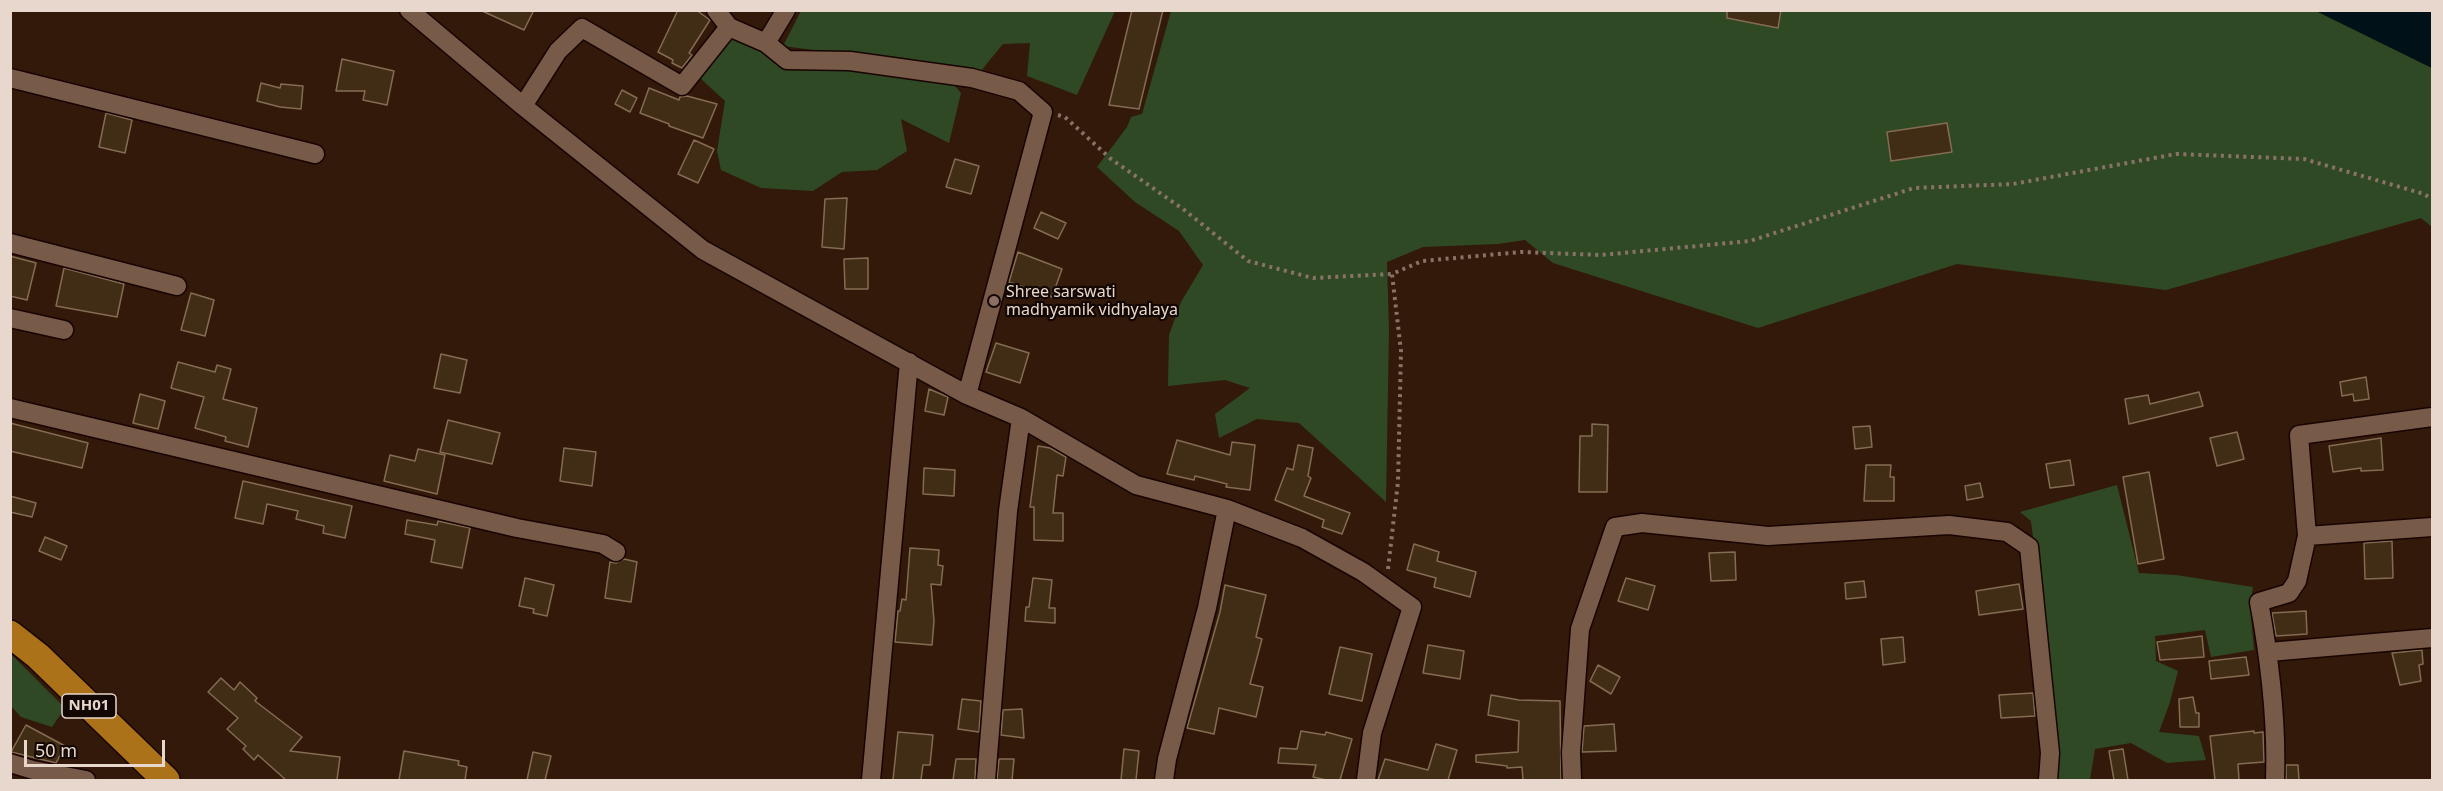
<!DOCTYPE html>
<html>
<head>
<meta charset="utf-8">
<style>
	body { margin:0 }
	#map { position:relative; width:2443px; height:791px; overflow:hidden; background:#321909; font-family:"Noto Sans",sans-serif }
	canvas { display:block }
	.frame { position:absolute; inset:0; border:12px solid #e8d7cc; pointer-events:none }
	.scale { position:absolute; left:24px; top:740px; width:141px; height:27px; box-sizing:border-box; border:3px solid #e8d7cc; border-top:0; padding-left:8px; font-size:18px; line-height:21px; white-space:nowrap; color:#e8d7cc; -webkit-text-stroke:4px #120703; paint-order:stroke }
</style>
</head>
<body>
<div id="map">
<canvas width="2443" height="791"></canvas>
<div class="frame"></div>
<div class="scale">50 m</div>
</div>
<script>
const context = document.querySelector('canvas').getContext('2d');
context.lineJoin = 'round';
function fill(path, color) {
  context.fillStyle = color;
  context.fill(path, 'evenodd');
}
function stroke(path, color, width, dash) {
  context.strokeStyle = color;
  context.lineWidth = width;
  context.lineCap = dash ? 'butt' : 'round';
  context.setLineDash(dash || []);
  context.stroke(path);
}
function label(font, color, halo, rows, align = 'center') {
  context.font = font + ' "Noto Sans",sans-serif';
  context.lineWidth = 4.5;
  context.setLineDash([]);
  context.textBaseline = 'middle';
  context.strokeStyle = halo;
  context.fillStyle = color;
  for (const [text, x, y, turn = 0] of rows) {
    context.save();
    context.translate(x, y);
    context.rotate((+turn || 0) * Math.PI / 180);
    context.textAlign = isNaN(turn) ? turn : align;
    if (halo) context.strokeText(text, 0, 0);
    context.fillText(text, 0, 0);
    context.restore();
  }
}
const green = new Path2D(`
	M801 11H1115L1077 95 1027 76 1030 43 1003 44 980 72 783 46Z
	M1171 11H2316L2432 68V227L2421 218 2166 290 1957 264 1758 328 1553 263 1525 240 1498 244 1423 247 1387 262 1389 330 1386 502 1299 423 1257 419 1219 438 1215 414 1250 388 1225 380 1168 386 1169 335 1181 302 1203 265 1179 231 1135 202 1097 167 1127 127 1131 117 1142 114Z
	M730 34 755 44 784 65 949 79 961 93 949 143 901 119 907 151 877 170 842 172 813 191 761 188 721 170 717 151 725 101 700 78Z
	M2117 485 2139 573 2176 575 2253 587 2250 605 2254 650 2211 657 2205 630 2155 636 2156 661 2178 671 2170 702 2159 732 2199 736 2206 760 2167 763 2131 743 2095 749 2090 780H2056L2050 678 2031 521 2020 512Z
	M11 654 65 708 52 727 21 717 11 706Z`);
const water = new Path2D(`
	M2316 11H2432V68Z`);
const building = new Path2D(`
	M480 10H534L524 30Z
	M678 10H696L710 20 689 53 692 55 682 68 672 63 673 60 658 52Z
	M1132 10H1163L1139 109 1109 105Z
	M1727 10H1781L1778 28 1727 18Z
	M342 59 394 71 387 105 363 100 365 91H336Z
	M261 83 280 88 281 84 303 86 301 109 280 107 257 101Z
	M649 88 679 100 680 97 687 96 717 104 703 138 669 126V124L640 113Z
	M622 90 637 98 630 112 615 104Z
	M106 113 132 120 125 153 99 147Z
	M1947 123 1952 152 1891 161 1887 132Z
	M694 140 714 149 698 183 678 174Z
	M955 159 979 166 971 194 946 187Z
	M847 198 844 249 822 247 825 199Z
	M1041 212 1066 223 1058 239 1034 228Z
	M1018 252 1062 269 1052 297 1009 282Z
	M10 256 36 263 27 300 10 296Z
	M868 258V289H845L844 259Z
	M64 268 124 284 117 317 56 306Z
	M191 293 214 300 205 336 181 330Z
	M996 343 1029 353 1020 383 986 372Z
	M441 354 467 360 460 393 434 388Z
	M178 362 215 372 217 365 231 369 223 399 257 408 248 447 225 441 226 437 195 428 204 397 171 388Z
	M2366 377 2369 399 2354 401 2353 394 2342 396 2340 382Z
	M929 389 948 397 944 415 925 411Z
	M2199 392 2203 406 2129 424 2125 399 2148 395 2150 404Z
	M140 394 165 401 158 429 133 423Z
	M448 420 500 433 492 464 440 452Z
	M10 423 88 443 82 468 10 451Z
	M1592 424 1608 425 1607 492H1579L1580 436H1592Z
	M1870 426 1872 447 1855 449 1853 427Z
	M2237 432 2244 459 2217 466 2210 438Z
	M2381 438 2383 470 2361 471V468L2333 472 2329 446Z
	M1177 440 1230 455 1232 442 1255 445 1250 490 1226 487 1227 484 1195 476 1194 480 1167 474Z
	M1298 445 1313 448 1308 476 1311 478 1304 496 1350 513 1342 534 1322 527 1324 520 1275 500 1287 468 1293 470Z
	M1038 446 1050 448 1066 457 1063 476 1057 475 1053 513H1063V541L1034 540V507H1030Z
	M564 448 596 452 592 486 560 481Z
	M418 449 445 455 437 494 384 481 390 455 415 461Z
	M2070 460 2074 485 2050 488 2046 464Z
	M1866 465H1891L1890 477H1894V501H1864Z
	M924 468 955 470 954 496 923 494Z
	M2149 472 2164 559 2138 564 2123 477Z
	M243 481 352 506 345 538 323 533 324 526 296 519 298 511 267 504 263 524 235 518Z
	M1980 483 1983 497 1967 500 1965 486Z
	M10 496 36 503 32 517 10 512Z
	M407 520 437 525 438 521 470 528 462 568 431 562 435 540 405 534Z
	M45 537 67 546 61 560 39 551Z
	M2392 541 2393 578 2365 579 2364 543Z
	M1414 544 1439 552 1437 561 1476 572 1470 597 1434 587 1436 578 1407 570Z
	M910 548 939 550 938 565 943 566 941 585 931 584 934 621 932 645 895 642 898 611H900L902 599 906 600Z
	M1735 552 1736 580 1711 581 1709 553Z
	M624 559 637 562 631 602 605 598 610 562 616 563Z
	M525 578 554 585 547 616 533 613 534 609 519 606Z
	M1033 578 1052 580 1049 608H1055V623L1025 621 1026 607H1029Z
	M1626 578 1655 586 1648 610 1618 601Z
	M1864 581 1866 597 1846 599 1845 583Z
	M2019 584 2023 609 1979 615 1976 591Z
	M1225 585 1266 595 1256 637 1262 639 1250 684 1263 687 1256 717 1219 708 1214 734 1187 728 1220 612Z
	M2306 611 2307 634 2276 636 2272 613Z
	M2202 636 2204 657 2160 660 2157 642Z
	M1903 637 1905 662 1883 665 1881 639Z
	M1428 645 1464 651 1460 679 1423 673Z
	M1340 647 1372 654 1362 701 1329 694Z
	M2422 650 2423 664 2419 665 2421 681 2400 685 2392 653Z
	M2246 657 2249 675 2211 679 2209 661Z
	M1598 665 1620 677 1611 694 1590 681Z
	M221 678 234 690 240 682 257 698 255 701 302 737 290 751 340 757 337 780H286L258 755 254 760 243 749 246 746 227 729 238 718 208 692Z
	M2033 693 2035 716 2001 718 1999 695Z
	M1491 695 1519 700 1560 701 1561 780H1523L1522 767 1507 768V766L1476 762V755L1518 752 1519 721 1488 715Z
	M2193 697 2196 713H2199V727H2180L2179 699Z
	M962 699 981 701 979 732 958 729Z
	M1022 709 1024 738 1001 735 1003 710Z
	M1614 724 1616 751 1582 752 1584 726Z
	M26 725 65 746 56 763 11 752Z
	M1301 731 1325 735 1326 732 1352 739 1340 780H1326L1313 777 1316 765 1278 763 1280 748 1297 749Z
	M2254 731V733L2263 732 2264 762 2238 764 2239 780H2215L2210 736Z
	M898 732 933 735 930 765H923L921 780H893Z
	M1436 744 1457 750 1448 780H1378L1385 759 1428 770Z
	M1124 749 1139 751 1136 780H1121Z
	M2123 749 2128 780H2114L2109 751Z
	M404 751 459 761 458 765 467 767 465 780H399Z
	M533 752 551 756 545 780H527Z
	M956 759H976L975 780H953Z
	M999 759H1014L1012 780H997Z
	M2286 765H2298L2299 780H2286Z`);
const path = new Path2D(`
	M1058 115 1065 117 1111 159 1183 209 1248 261 1313 278 1392 274
	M1388 569 1398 482 1401 351 1392 274 1422 261 1521 252 1601 255 1750 241 1914 188 2013 184 2176 154 2304 159 2424 194 2432 199`);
const minor = new Path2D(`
	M409 10 523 106 703 250 967 395 1021 418 1136 485 1227 509 1302 538 1363 572 1412 607 1372 733 1366 780
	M716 10 729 27 766 43 787 60 850 61 972 78 1019 91 1043 112 967 395
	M766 43 786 10
	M10 78 315 154
	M523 106 558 51 582 28 682 86 729 27
	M10 243 177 286
	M10 318 64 330
	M10 408 517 528 603 544 616 552
	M2307 536 2432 527
	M2269 652 2432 638
	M10 763 33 770 86 780
	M871 780 909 362
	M986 780 1008 511 1021 418
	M1164 780 1167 759 1207 608 1227 509
	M1572 780 1571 752 1580 629 1615 527 1642 523 1768 536 1949 525 2007 532 2029 547 2050 753 2048 780
	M2275 780C2277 721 2270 661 2259 602L2289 593 2297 581 2307 536 2299 435 2432 417`);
const highway = new Path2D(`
	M10 634 38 656 166 780`);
const markers = [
	[994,301,6,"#8d6e63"]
];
const shields = [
	[89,706,54]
];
const shieldNames = [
	["NH01",89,706]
];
const poiNames = [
	["Shree sarswati",1006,292],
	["madhyamik vidhyalaya",1006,310]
];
fill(green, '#304925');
fill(water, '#011118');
fill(building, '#412c15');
stroke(building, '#846c53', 1.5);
stroke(minor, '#180400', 21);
stroke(highway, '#180400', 30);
stroke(path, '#897366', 4, [3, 4.5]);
stroke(minor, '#775a48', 18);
stroke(highway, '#ac721a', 27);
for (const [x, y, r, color] of markers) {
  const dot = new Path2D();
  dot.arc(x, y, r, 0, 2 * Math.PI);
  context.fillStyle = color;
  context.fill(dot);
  stroke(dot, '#120703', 2);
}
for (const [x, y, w] of shields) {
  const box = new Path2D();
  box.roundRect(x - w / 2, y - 12, w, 24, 4.5);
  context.fillStyle = '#120703';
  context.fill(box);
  stroke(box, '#e8d7cc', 1.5);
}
label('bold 15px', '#e8d7cc', null, shieldNames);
label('16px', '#e8d7cc', '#120703', poiNames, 'left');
</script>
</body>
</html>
